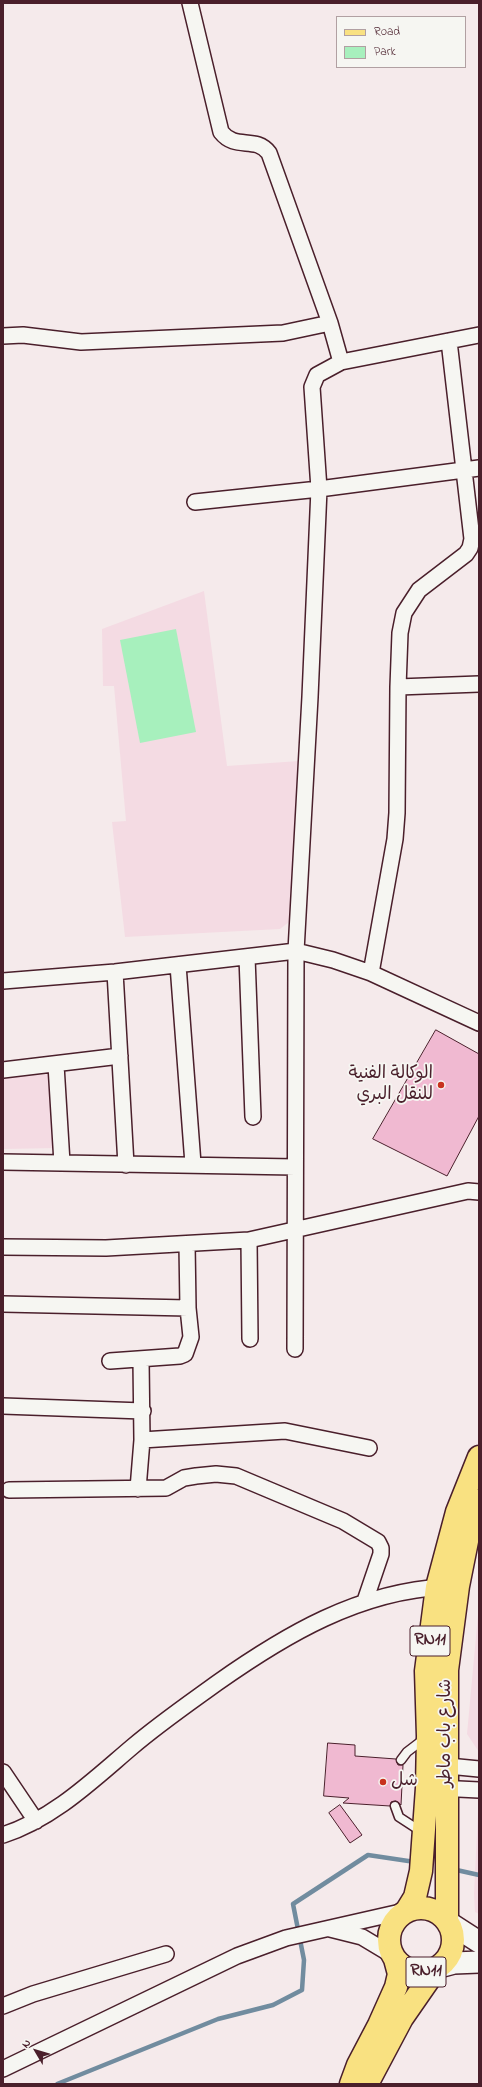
<!DOCTYPE html>
<html>
<head>
<meta charset="utf-8">
<style>
	body { margin:0 }
	#map { position:relative; width:482px; height:2087px; overflow:hidden; background:#f5eaeb; font-family:"Indie Flower",sans-serif }
	canvas { display:block }
	.frame { position:absolute; inset:0; border:4px solid #4a1f2b; pointer-events:none }
	.legend { position:absolute; left:336px; top:16px; width:130px; height:52px; box-sizing:border-box; background:#f6f6f2; border:1px solid #b1a0a2; margin:0; padding:5px 7px; list-style:none; font-size:12px; color:#4a1f2b }
	.legend li { display:flex; align-items:center; gap:8px; height:20px }
	.legend b { width:20px; border:1px solid #b1a0a2 }
	.north { position:absolute; left:16px; top:2031px; width:40px; height:40px; -webkit-text-stroke:3px #f6f6f2; paint-order:stroke; rotate:308deg; font-size:11px; font-weight:700; line-height:16px; text-align:center; color:#4a1f2b }
	.north::after { content:''; display:block; margin:auto; width:14px; height:18px; background:#4a1f2b; clip-path:polygon(50% 0,100% 100%,50% 72%,0 100%) }
</style>
</head>
<body>
<div id="map">
<canvas width="482" height="2087"></canvas>
<div class="frame"></div>
<ul class="legend">
<li><b style="height:5px;background:#f9e181"></b>Road</li>
<li><b style="height:11px;background:#a7f0bd"></b>Park</li>
</ul>
<div class="north">N</div>
</div>
<script>
const context = document.querySelector('canvas').getContext('2d');
context.lineJoin = 'round';
function fill(path, color) {
  context.fillStyle = color;
  context.fill(path, 'evenodd');
}
function stroke(path, color, width, dash) {
  context.strokeStyle = color;
  context.lineWidth = width;
  context.lineCap = dash ? 'butt' : 'round';
  context.setLineDash(dash || []);
  context.stroke(path);
}
function label(font, color, halo, rows, align = 'center') {
  context.font = font + ' "Indie Flower","Playpen Sans Arabic",sans-serif';
  context.lineWidth = 3.5;
  context.setLineDash([]);
  context.textBaseline = 'middle';
  context.strokeStyle = halo;
  context.fillStyle = color;
  for (const [text, x, y, turn = 0] of rows) {
    context.save();
    context.translate(x, y);
    context.rotate((+turn || 0) * Math.PI / 180);
    context.textAlign = isNaN(turn) ? turn : align;
    if (halo) context.strokeText(text, 0, 0);
    context.fillText(text, 0, 0);
    context.restore();
  }
}
const built = new Path2D(`
	M204 591 227 766 299 761 289 922 280 929 125 937 112 822 126 821 114 686H103L102 629Z
	M60 1074 57 1148 3 1149V1076Z
	M479 1604V1752L467 1734Z
	M479 1791V1914L475 1912 474 1894Z`);
const green = new Path2D(`
	M176 629 196 732 140 743 120 640Z`);
const stream = new Path2D(`
	M452 1869 479 1875
	M57 2084 218 2019 273 2005 302 1990 304 1960 293 1904 368 1855 415 1862`);
const building = new Path2D(`
	M436 1030 479 1054V1116L447 1176 373 1139Z
	M328 1743 355 1745V1756L396 1759 398 1765H403L401 1805 396 1801 391 1802 390 1806 343 1803 349 1798 324 1796Z
	M340 1805 362 1835 350 1843 329 1813Z`);
const lane = new Path2D(`
	M401 1760 407 1752 424 1739
	M395 1806 399 1817 422 1832`);
const street = new Path2D(`
	M190 3 221 132C236 151 255 135 269 153L330 323 341 362 479 335
	M3 336 23 335 81 342 283 333 330 323
	M195 502 319 489 479 468
	M398 687 479 684
	M247 957 253 1117
	M178 965 193 1164
	M115 972 126 1165
	M371 973 395 839 397 813 398 687 400 633 404 613 419 590 466 554 470 548 472 539 449 341
	M3 981 115 972 296 951 333 960 371 973 479 1023
	M56 1065 62 1163
	M3 1070 120 1056
	M3 1162 295 1167
	M249 1240 250 1339
	M3 1247 106 1248 249 1240 468 1191 479 1192
	M3 1304 188 1308
	M295 1349 296 951 310 697 319 489 312 387 317 375 341 362
	M110 1361 180 1356 185 1354 191 1337 188 1308 187 1244
	M3 1406 143 1411
	M142 1440 285 1431 369 1448
	M138 1489 142 1440 141 1360
	M9 1490 166 1488 184 1478 196 1476 216 1474 236 1476 343 1521 378 1542 381 1548V1554L365 1601
	M438 1765 479 1769
	M3 1772 36 1821
	M438 1788 479 1790
	M3 1835C53 1819 93 1780 132 1747 159 1724 188 1704 217 1683 285 1635 359 1591 445 1587
	M330 1929 362 1937 392 1955
	M3 2006 33 1994 166 1954
	M3 2069 237 1956 286 1938 405 1911`);
const secondary = new Path2D(`
	M448 1922 479 1942
	M439 1967 454 1963 479 1962`);
const primary = new Path2D(`
	M389 1940a32 32 0 1 1 64 0a32 32 0 1 1-64 0Z
	M407 1910 415 1897 421 1871 427 1788 428 1736 426 1671 437 1587 457 1512 479 1457
	M447 1920V1670L458 1586 470 1526 479 1501
	M351 2084 358 2065 379 2025 396 1987 399 1974 395 1959
	M367 2084 402 2018 436 1969`);
const markers = [
	[441,1085,4,"#c8321e"],
	[383,1782,4,"#c8321e"]
];
const shields = [
	[430,1641,40],
	[426,1972,40]
];
const shieldNames = [
	["RN11",430,1641],
	["RN11",426,1972]
];
const poiNames = [
	["الوكالة الفنية",433,1075],
	["للنقل البري",433,1096],
	["شل",391,1782,"left"]
];
const streetNames = [
	["شارع باب ماطر",447,1733,-90]
];
fill(built, '#f4dbe3');
fill(green, '#a7f0bd');
stroke(stream, '#718c9f', 4.5);
fill(building, '#f0b9d1');
stroke(building, '#4a1f2b', 1);
stroke(lane, '#4a1f2b', 11);
stroke(street, '#4a1f2b', 18);
stroke(secondary, '#4a1f2b', 24);
stroke(primary, '#4a1f2b', 25);
stroke(lane, '#f6f6f2', 8);
stroke(street, '#f6f6f2', 15);
stroke(secondary, '#f6f6f2', 21);
stroke(primary, '#f9e181', 22);
for (const [x, y, r, color] of markers) {
  const dot = new Path2D();
  dot.arc(x, y, r, 0, 2 * Math.PI);
  context.fillStyle = color;
  context.fill(dot);
  stroke(dot, '#f6f6f2', 1.5);
}
for (const [x, y, w] of shields) {
  const box = new Path2D();
  box.roundRect(x - w / 2, y - 15, w, 30, 3);
  context.fillStyle = '#f6f6f2';
  context.fill(box);
  stroke(box, '#4a1f2b', 1);
}
label('bold 17px', '#4a1f2b', null, shieldNames);
label('18px', '#4a1f2b', '#f6f6f2', poiNames, 'right');
label('18px', '#4a1f2b', '#f6f6f2', streetNames);
</script>
</body>
</html>
